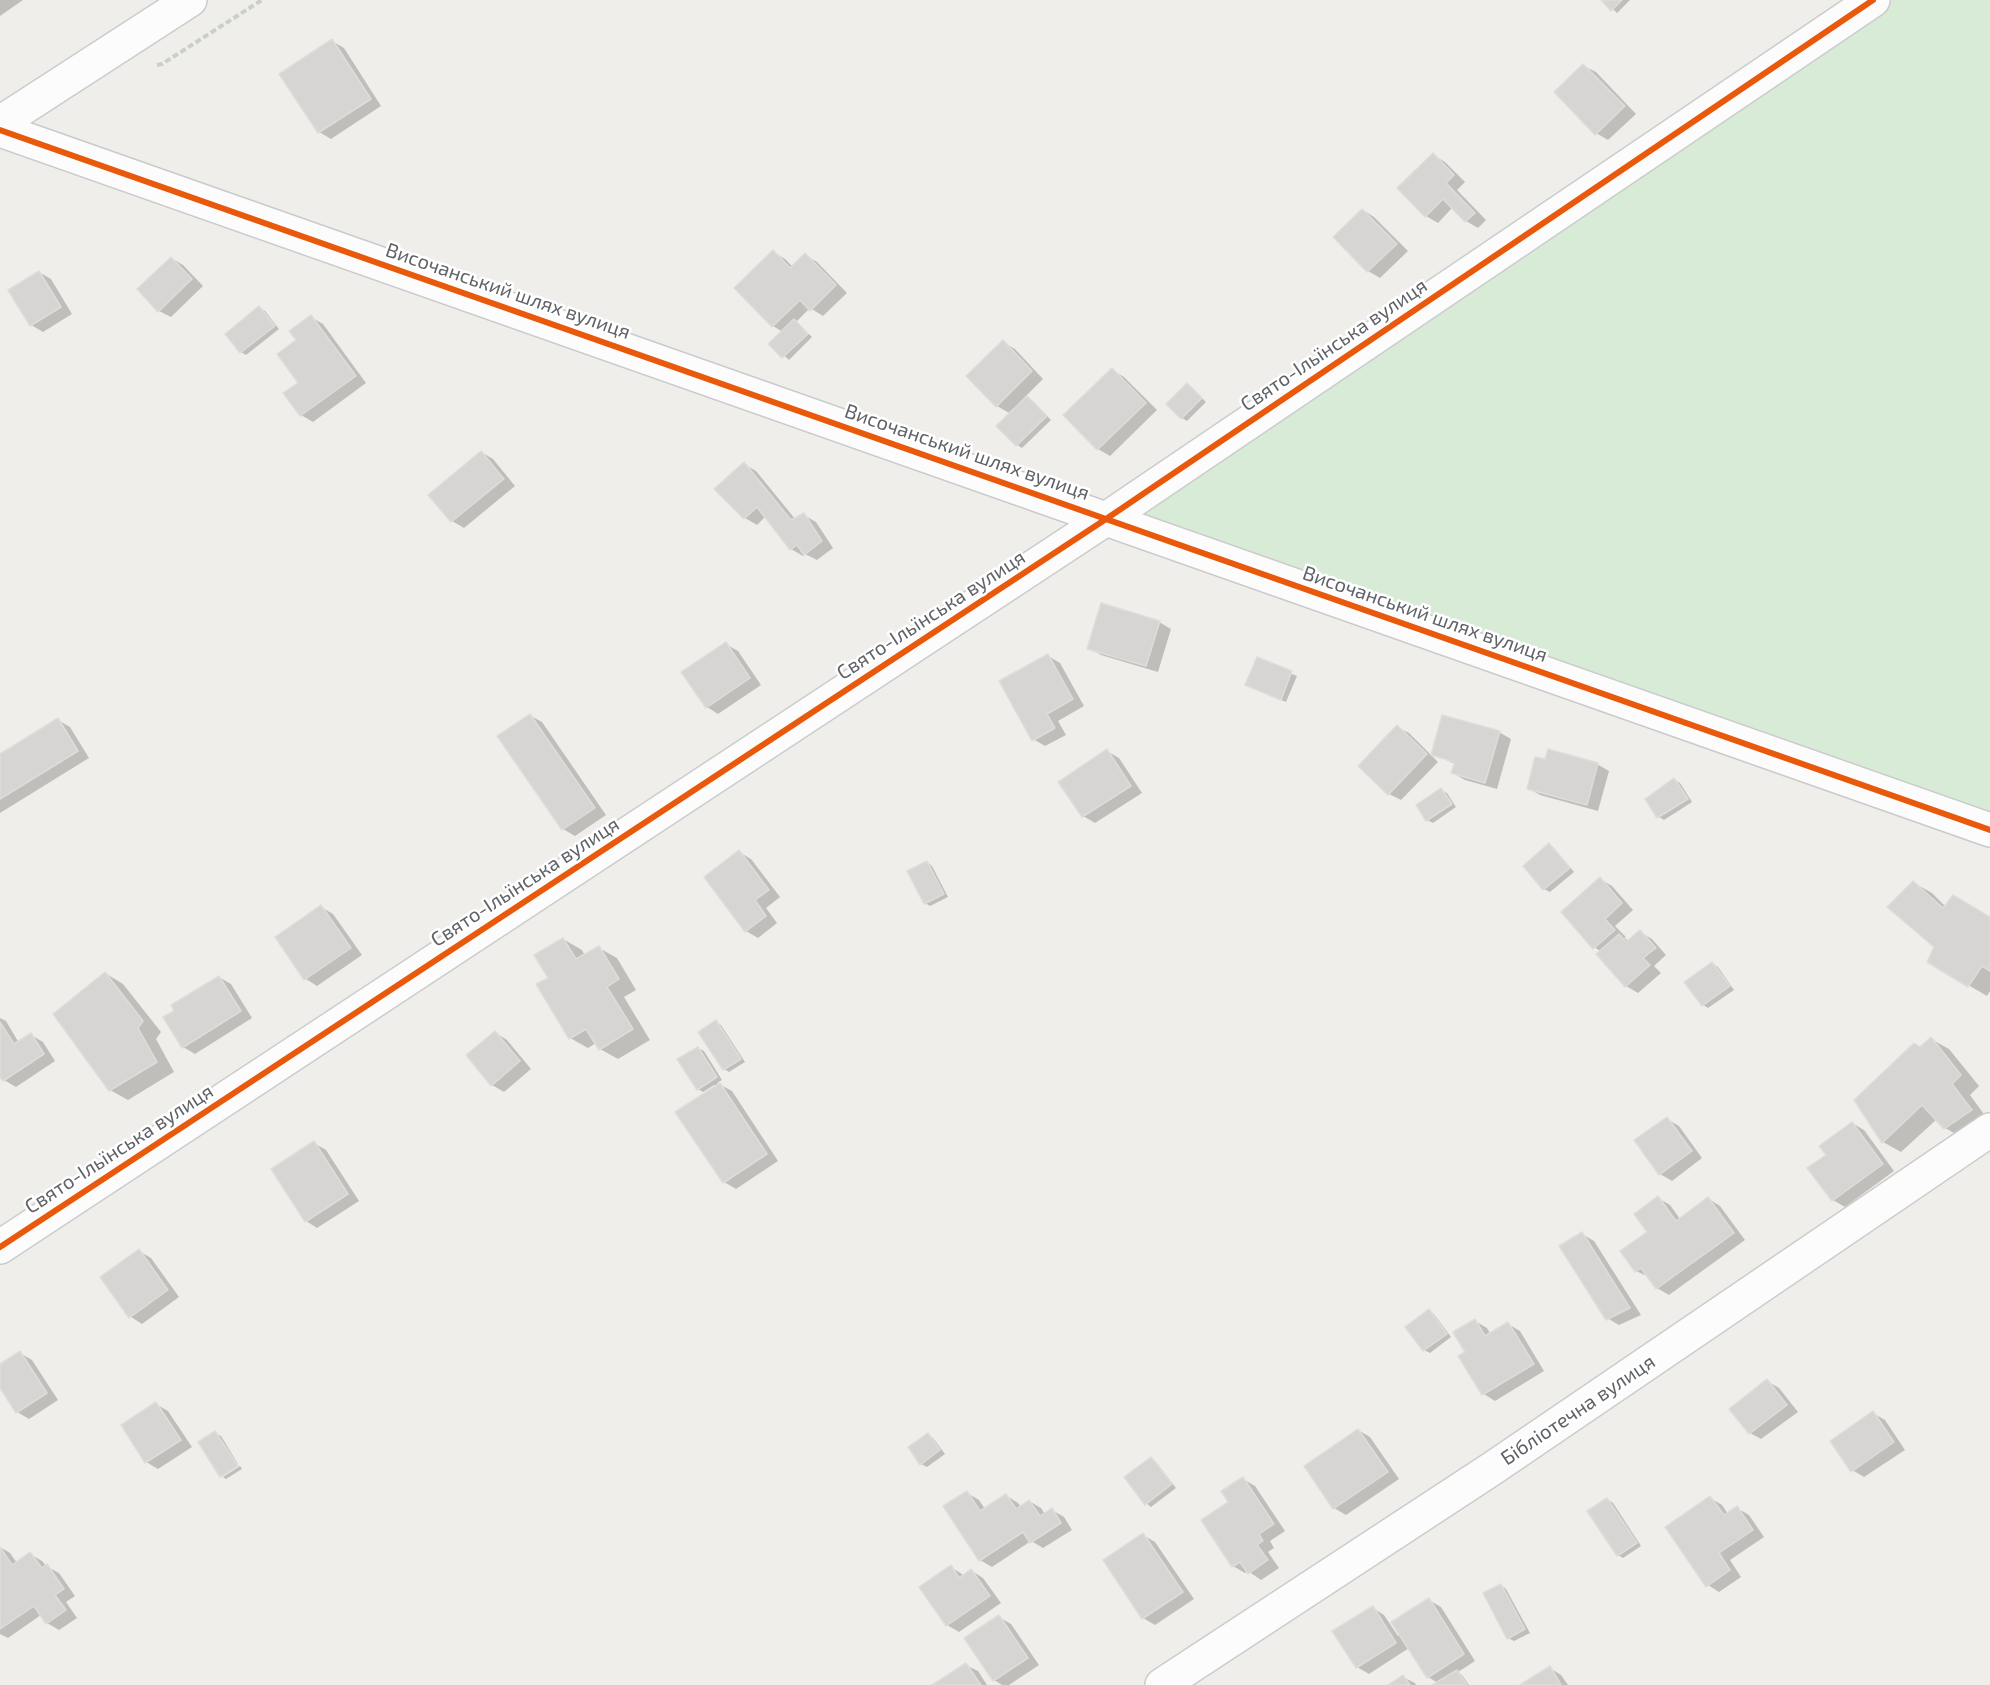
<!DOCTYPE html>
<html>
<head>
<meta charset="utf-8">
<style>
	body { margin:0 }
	canvas { display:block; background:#efeeea }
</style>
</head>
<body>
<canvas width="1990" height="1685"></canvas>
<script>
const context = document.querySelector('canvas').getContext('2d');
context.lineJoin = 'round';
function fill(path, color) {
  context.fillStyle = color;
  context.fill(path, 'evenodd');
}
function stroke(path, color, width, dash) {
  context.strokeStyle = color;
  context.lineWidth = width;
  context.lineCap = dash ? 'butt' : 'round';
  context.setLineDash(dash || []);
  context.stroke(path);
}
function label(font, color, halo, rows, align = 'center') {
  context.font = font + ' "Exo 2",sans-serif';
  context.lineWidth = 5;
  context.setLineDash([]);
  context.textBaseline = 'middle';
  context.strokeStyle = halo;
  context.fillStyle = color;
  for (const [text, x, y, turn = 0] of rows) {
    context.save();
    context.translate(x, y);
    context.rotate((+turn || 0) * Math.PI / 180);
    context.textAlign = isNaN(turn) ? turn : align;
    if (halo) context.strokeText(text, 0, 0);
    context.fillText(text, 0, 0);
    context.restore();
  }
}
const green = new Path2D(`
	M1873 0H1990V830L1106 519Z`);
const shadow = new Path2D(`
	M0 0H23L0 16Z
	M1603 0H1630L1617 13Z
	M332 41 344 48 381 106 331 139 319 132Z
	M1584 66 1596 72 1636 114 1608 140 1596 133Z
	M1433 155 1445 162 1465 182 1457 190 1486 220 1478 228 1466 221 1453 207 1438 223 1426 216Z
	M1363 210 1374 217 1408 251 1380 278 1368 271 1335 237Z
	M773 252 785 259 793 267 805 255 817 262 847 293 823 316 810 308 796 322 812 337 789 360 771 344 783 332 773 326Z
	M171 258 183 265 203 286 171 317 159 311Z
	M39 272 51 279 72 314 43 332 31 325Z
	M260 308 265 311 279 329 246 355 241 352Z
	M311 317 323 324 366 383 313 422 301 415 298 341Z
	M1003 342 1015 349 1043 379 1025 397 1033 401 1051 420 1022 448 1017 445 1011 414 997 406Z
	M1112 370 1124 377 1157 410 1110 456 1098 449Z
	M1188 385 1206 402 1187 421 1182 418Z
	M481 452 493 459 515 486 464 528 452 521Z
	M744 464 756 471 796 520 804 515 816 522 833 548 817 560 805 554 803 556 791 549 766 516 757 525 745 518 716 489Z
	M1159 622 1171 629 1158 672 1101 655 1089 648Z
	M726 644 738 651 761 685 718 714 707 707Z
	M1048 656 1060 663 1084 706 1058 721 1066 735 1045 746 1033 739Z
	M1257 659 1297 676 1286 702 1252 688Z
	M531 716 542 722 606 815 575 836 563 829Z
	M58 720 70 727 89 758 0 813V755Z
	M1397 727 1409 733 1438 762 1401 800 1389 794Z
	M1499 732 1511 739 1497 789 1465 780 1453 773 1455 764 1433 754Z
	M1107 751 1119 758 1142 793 1095 823 1083 816Z
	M1597 764 1609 771 1598 811 1540 795 1528 788Z
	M1674 780 1680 783 1692 802 1664 820 1659 817 1647 799Z
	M1441 790 1447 793 1456 807 1433 823 1427 820Z
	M1549 845 1554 848 1574 872 1550 892 1544 889Z
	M739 852 751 859 780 897 766 908 777 923 758 938 746 931Z
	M927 862 932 866 948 897 930 906 925 903Z
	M1600 879 1612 886 1633 910 1615 926 1626 937 1624 938 1629 941 1640 932 1652 939 1666 955 1654 966 1661 973 1638 993 1626 986 1598 955 1602 952 1594 947Z
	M1914 883 1932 893 1946 907 1990 918V991L1987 996 1929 962 1936 947Z
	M321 907 333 914 362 955 317 986 306 979Z
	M563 939 582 950 585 956 599 948 617 958 636 990 624 997 650 1040 618 1059 600 1049 596 1043 588 1048 570 1038 550 978Z
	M1712 964 1718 967 1734 990 1708 1008 1703 1005Z
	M105 973 123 984 161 1032 156 1039 174 1072 128 1100 110 1090Z
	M219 977 231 984 252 1018 195 1054 183 1047 176 1011Z
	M0 1018 6 1021 19 1043 31 1035 43 1042 55 1061 16 1087 4 1080 0 1074Z
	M716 1022 721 1025 745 1062 729 1072 724 1069Z
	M496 1033 507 1040 531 1069 504 1092 492 1085Z
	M1931 1039 1949 1049 1979 1086 1970 1095 1989 1121 1963 1138 1945 1128 1937 1119 1901 1152 1883 1142 1856 1101Z
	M698 1048 704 1051 722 1080 717 1083 732 1091 778 1161 736 1189 724 1182 716 1087 714 1085 703 1092 698 1089Z
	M1667 1119 1679 1126 1702 1158 1672 1181 1660 1174Z
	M1852 1123 1864 1130 1894 1171 1845 1207 1833 1200 1828 1155Z
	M314 1143 326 1150 359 1201 317 1228 306 1221Z
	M1658 1198 1670 1205 1680 1219 1709 1199 1720 1206 1745 1240 1669 1295 1657 1288 1649 1277 1636 1271Z
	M1582 1234 1594 1241 1641 1315 1619 1325 1607 1318Z
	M139 1251 151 1258 179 1297 142 1324 131 1317 102 1278Z
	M1429 1311 1434 1314 1451 1337 1430 1353 1424 1350Z
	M1475 1321 1487 1328 1491 1335 1508 1324 1520 1331 1544 1371 1495 1401 1484 1394 1467 1353Z
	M20 1353 32 1360 58 1400 29 1419 17 1412 0 1385V1366Z
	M1767 1381 1779 1388 1798 1412 1761 1439 1750 1433Z
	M156 1404 168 1411 192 1447 158 1469 146 1462Z
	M1873 1413 1885 1420 1905 1450 1864 1477 1852 1470Z
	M1358 1430 1370 1437 1399 1479 1346 1515 1334 1508Z
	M215 1433 221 1436 238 1464 221 1474Z
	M928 1434 933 1438 945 1454 927 1467 921 1464Z
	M1151 1459 1156 1462 1176 1488 1151 1507 1146 1503Z
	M240 1466 242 1469 226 1479 223 1477Z
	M1243 1479 1255 1486 1285 1531 1270 1541 1274 1548 1268 1552 1279 1568 1261 1580 1248 1571 1245 1573 1233 1566 1230 1502Z
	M967 1493 979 1500 985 1509 1007 1496 1018 1503 1021 1507 1029 1501 1041 1508 1045 1514 1052 1510 1064 1517 1072 1530 1043 1548 1031 1541 992 1567 980 1560Z
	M1710 1498 1722 1505 1728 1514 1737 1508 1749 1515 1764 1537 1730 1560 1741 1577 1719 1592 1708 1585Z
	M1607 1499 1613 1503 1641 1546 1623 1558 1618 1555Z
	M1143 1535 1155 1542 1194 1599 1155 1625 1143 1618Z
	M0 1547 10 1553 17 1563 30 1554 42 1561 46 1566 59 1573 75 1596 66 1602 77 1618 59 1630 47 1623 41 1615 8 1638 0 1634Z
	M951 1567 965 1576 972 1571 983 1578 1001 1603 959 1632 947 1625Z
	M1501 1585 1506 1589 1530 1633 1514 1641 1508 1638Z
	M1429 1600 1441 1607 1475 1661 1458 1672 1462 1675 1469 1685H1435L1438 1683 1428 1677 1409 1648 1369 1674 1357 1667 1334 1631 1373 1608 1384 1615 1398 1636Z
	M999 1617 1011 1624 1039 1665 1009 1685H1002L994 1680Z
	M966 1665 978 1671 987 1685H935Z
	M1550 1668 1561 1675 1568 1685H1523Z
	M1403 1677 1415 1683 1416 1685H1390Z`);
const building = new Path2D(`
	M1601 0H1622L1611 11Z
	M332 39 371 99 318 133 279 74Z
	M1583 64 1625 106 1595 135 1554 92Z
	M1433 153 1454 175 1446 183 1475 213 1465 222 1443 199 1425 217 1397 188Z
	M1362 209 1397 244 1367 272 1333 237Z
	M773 250 790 268 805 253 836 285 810 311 800 300 772 327 734 288Z
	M171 257 192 279 158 312 137 289Z
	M39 271 61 307 30 326 8 290Z
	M259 306 275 326 240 353 225 334Z
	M311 315 356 376 300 416 283 393 298 383 277 354 296 340 289 331Z
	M794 319 808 334 782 358 768 344Z
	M1003 340 1032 371 996 407 966 376Z
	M1112 368 1146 403 1097 450 1063 415Z
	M1187 383 1202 398 1181 419 1166 404Z
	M1027 396 1047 416 1016 446 996 426Z
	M481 451 504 479 451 522 428 495Z
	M744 462 791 520 804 513 822 541 804 555 797 545 790 550 757 507 744 519 714 489Z
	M1101 603 1160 621 1146 666 1087 649Z
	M726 642 750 678 706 708 681 672Z
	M1048 654 1073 699 1047 714 1055 728 1032 741 999 681Z
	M1257 657 1292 671 1281 700 1245 685Z
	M530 714 595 808 562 830 497 736Z
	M1442 715 1500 731 1485 783 1451 773 1455 762 1431 755Z
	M58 718 78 751 0 799V754Z
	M1397 725 1427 754 1388 795 1358 766Z
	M1107 749 1131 786 1082 817 1058 782Z
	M1548 749 1598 763 1587 805 1527 789 1535 757 1545 759Z
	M1674 778 1688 799 1657 818 1645 799Z
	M1441 788 1452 804 1426 821 1416 805Z
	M1549 843 1570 868 1543 890 1523 866Z
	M739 850 769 890 755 900 766 916 745 932 704 877Z
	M927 861 944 894 924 904 907 871Z
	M1600 877 1622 903 1605 919 1615 930 1593 949 1561 912Z
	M1913 881 1943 908 1953 895 1990 917V971L1982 966 1968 987 1927 962 1934 947 1887 907Z
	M321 905 351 948 304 980 275 937Z
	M1640 930 1656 948 1643 958 1650 965 1625 987 1596 954 1619 934 1626 942Z
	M563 938 576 959 599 946 619 979 607 987 633 1029 599 1050 586 1029 569 1039 536 984 548 978 534 955Z
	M1712 962 1730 986 1702 1006 1684 982Z
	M105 972 143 1021 138 1028 157 1062 109 1091 53 1014Z
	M219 976 241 1011 182 1048 163 1017 174 1011 171 1005Z
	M716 1020 741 1059 723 1070 698 1032Z
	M0 1022 14 1044 31 1033 44 1054 3 1081 0 1077Z
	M495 1031 520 1061 491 1086 466 1055Z
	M1931 1037 1961 1075 1952 1084 1972 1110 1944 1129 1922 1105 1882 1143 1854 1100 1914 1043 1920 1047Z
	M698 1047 717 1077 697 1090 677 1059Z
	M720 1083 767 1154 723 1183 675 1112Z
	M1667 1117 1692 1151 1659 1175 1634 1140Z
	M1852 1122 1883 1164 1832 1201 1807 1168 1826 1155 1819 1146Z
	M314 1141 348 1194 305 1222 271 1169Z
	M1658 1196 1676 1221 1708 1197 1734 1233 1656 1289 1641 1268 1635 1272 1620 1251 1647 1232 1634 1214Z
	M1582 1232 1630 1308 1606 1320 1559 1246Z
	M139 1249 168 1290 129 1318 100 1277Z
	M1429 1309 1447 1334 1423 1351 1405 1327Z
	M1475 1319 1485 1336 1508 1322 1534 1364 1482 1395 1458 1356 1465 1352 1453 1332Z
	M20 1351 47 1393 16 1413 0 1388V1364Z
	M1767 1379 1787 1405 1749 1434 1729 1409Z
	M156 1402 181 1440 145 1463 121 1425Z
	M1873 1411 1894 1442 1851 1472 1830 1441Z
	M1358 1429 1388 1472 1333 1509 1304 1466Z
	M215 1431 238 1466 220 1477 198 1442Z
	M928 1433 940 1450 920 1465 908 1447Z
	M1151 1457 1172 1484 1145 1505 1124 1477Z
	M1243 1477 1274 1524 1259 1534 1263 1541 1257 1545 1268 1560 1248 1574 1240 1562 1232 1567 1201 1520 1228 1502 1221 1491Z
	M967 1491 980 1511 1006 1494 1016 1509 1029 1500 1040 1516 1052 1508 1061 1523 1030 1543 1023 1532 979 1561 943 1506Z
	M1710 1496 1724 1515 1737 1506 1753 1530 1719 1553 1730 1570 1706 1587 1665 1527Z
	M1607 1498 1637 1543 1617 1556 1587 1511Z
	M1143 1533 1183 1592 1142 1619 1103 1560Z
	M0 1547 12 1565 30 1552 42 1568 47 1564 64 1589 55 1595 66 1610 46 1624 34 1606 0 1629Z
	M951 1565 959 1578 971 1569 990 1596 946 1626 919 1587Z
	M1501 1584 1525 1629 1507 1639 1483 1593Z
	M1429 1598 1464 1654 1427 1678 1391 1622Z
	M1373 1606 1396 1643 1356 1668 1332 1631Z
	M999 1615 1028 1658 993 1681 964 1638Z
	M966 1663 981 1685H932Z
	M1550 1666 1561 1685H1520Z
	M1457 1670 1467 1685H1432Z
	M1403 1675 1410 1685H1388Z`);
const path = new Path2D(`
	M157 65 162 64 262 0`);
const street = new Path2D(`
	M0 123 190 0
	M0 1247 1106 519 1873 0
	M1162 1685 1493 1468 1990 1130`);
const secondary = new Path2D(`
	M0 130 1990 830`);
const cycleway = new Path2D(`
	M0 130 1990 830
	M0 1247 1106 519 1873 0`);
const streetNames = [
	["Височанський шлях вулиця",508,291,19],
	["Свято-Ільїнська вулиця",1334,345,-34],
	["Височанський шлях вулиця",967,452,19],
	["Височанський шлях вулиця",1425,614,19],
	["Свято-Ільїнська вулиця",931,615,-33],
	["Свято-Ільїнська вулиця",525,882,-33],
	["Свято-Ільїнська вулиця",119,1149,-33],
	["Бібліотечна вулиця",1578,1410,-34]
];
fill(green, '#d8ebd6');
fill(shadow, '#0003');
fill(building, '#d6d5d3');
stroke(building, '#deddd9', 1.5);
stroke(street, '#cbcccc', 36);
stroke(secondary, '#cacacb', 36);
stroke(path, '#cacfcc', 4, [6, 3]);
stroke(street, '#fdfcfc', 33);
stroke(secondary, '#fdfcfc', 33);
stroke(cycleway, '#e8590c', 6);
label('20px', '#5f6368', '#fff', streetNames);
</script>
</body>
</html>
